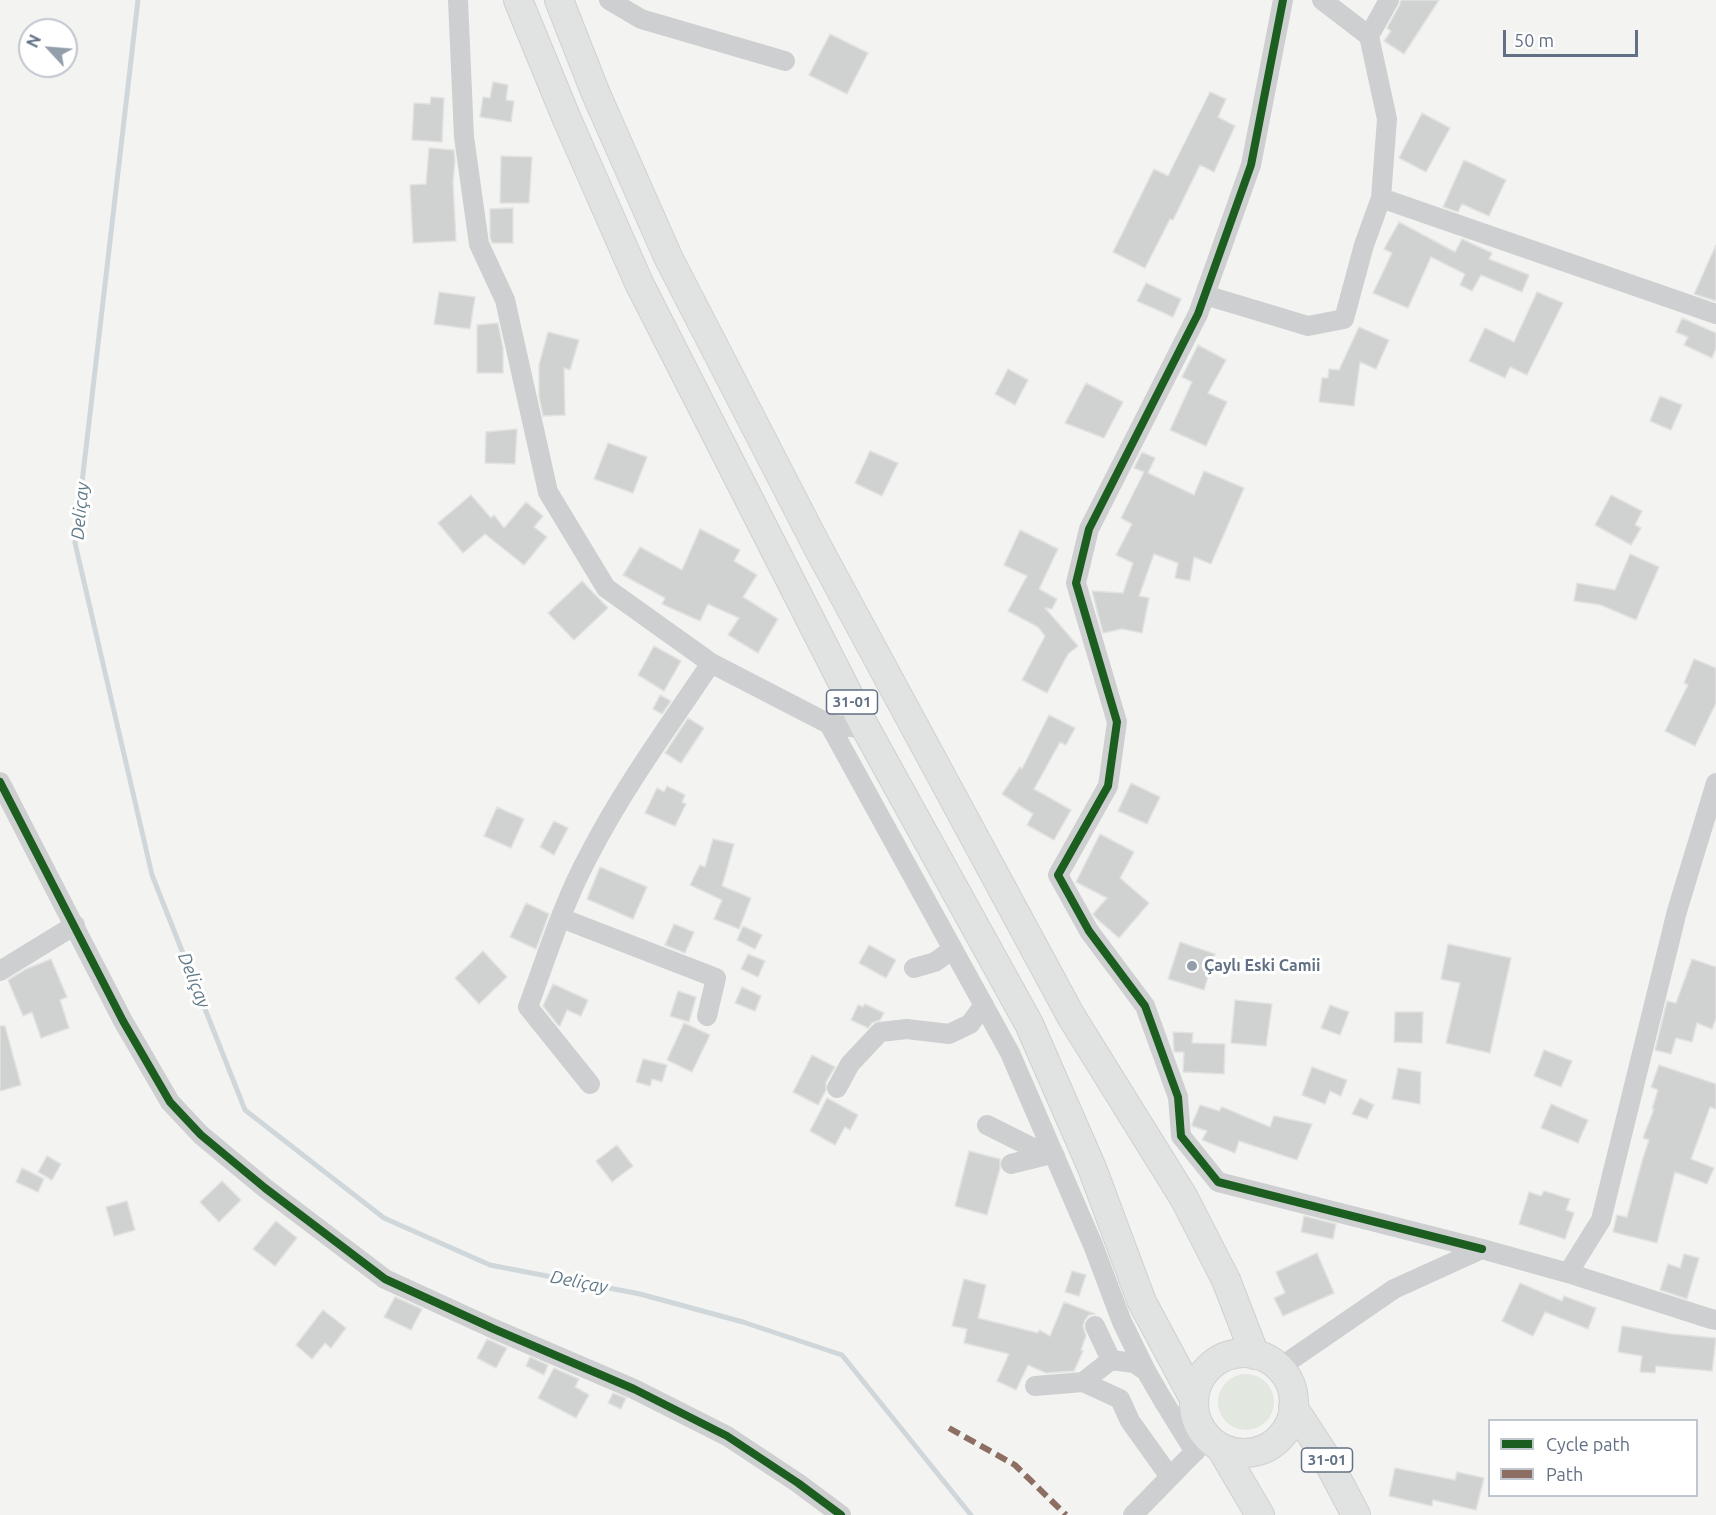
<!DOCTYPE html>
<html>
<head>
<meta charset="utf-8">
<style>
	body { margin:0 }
	#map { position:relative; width:1716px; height:1515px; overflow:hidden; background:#f3f4f1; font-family:Ubuntu,sans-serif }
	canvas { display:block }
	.legend { position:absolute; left:1488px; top:1419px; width:210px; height:78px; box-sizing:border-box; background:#fff; border:2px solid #c0c6ce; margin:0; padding:8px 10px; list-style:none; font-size:18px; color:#617084 }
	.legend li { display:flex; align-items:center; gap:12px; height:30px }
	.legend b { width:30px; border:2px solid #c0c6ce }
	.north { position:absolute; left:18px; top:18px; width:60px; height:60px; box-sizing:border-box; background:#fff; border:2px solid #c0c6ce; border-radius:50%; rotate:296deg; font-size:16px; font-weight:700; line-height:24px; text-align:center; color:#617084 }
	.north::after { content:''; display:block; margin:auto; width:21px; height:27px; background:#949eaa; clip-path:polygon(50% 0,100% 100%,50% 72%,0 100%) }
	.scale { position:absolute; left:1503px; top:30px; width:135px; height:27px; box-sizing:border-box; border:3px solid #617084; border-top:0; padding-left:8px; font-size:18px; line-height:21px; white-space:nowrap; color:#617084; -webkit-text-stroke:4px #fff; paint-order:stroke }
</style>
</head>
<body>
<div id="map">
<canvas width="1716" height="1515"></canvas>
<ul class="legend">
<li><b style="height:8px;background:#1b5e20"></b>Cycle path</li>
<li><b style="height:8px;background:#8d6e63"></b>Path</li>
</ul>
<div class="north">N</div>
<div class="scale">50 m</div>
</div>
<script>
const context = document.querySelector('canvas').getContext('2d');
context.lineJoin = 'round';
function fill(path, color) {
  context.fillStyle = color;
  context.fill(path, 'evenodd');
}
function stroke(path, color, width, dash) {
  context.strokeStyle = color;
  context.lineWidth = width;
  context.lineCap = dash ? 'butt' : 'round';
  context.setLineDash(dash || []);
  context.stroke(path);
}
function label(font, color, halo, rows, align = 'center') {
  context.font = font + ' Ubuntu,sans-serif';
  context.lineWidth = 6;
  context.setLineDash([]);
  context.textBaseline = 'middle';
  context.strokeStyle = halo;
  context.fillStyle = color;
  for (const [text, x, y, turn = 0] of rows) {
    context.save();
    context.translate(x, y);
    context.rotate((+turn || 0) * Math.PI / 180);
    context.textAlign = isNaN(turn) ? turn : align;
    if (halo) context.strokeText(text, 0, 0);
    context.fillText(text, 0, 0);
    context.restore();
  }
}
const green = new Path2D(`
	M1218 1402a28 28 0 1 1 56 0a28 28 0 1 1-56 0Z`);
const stream = new Path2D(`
	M138 0 75 543 152 875 245 1110 384 1218 490 1265 640 1294 743 1322 842 1355 971 1515`);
const building = new Path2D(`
	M1401 0H1439L1404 54 1384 41 1391 31 1387 28 1399 6Z
	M830 34 868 53 847 94 809 75Z
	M493 82 508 85 506 100 514 101 511 122 480 117 483 97 490 98Z
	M1210 92 1226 99 1218 117 1235 126 1214 172 1200 165 1173 220 1170 219 1145 268 1113 252 1154 169 1168 176Z
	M431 97 444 98 442 142 412 140 414 103 430 104Z
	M1422 113 1450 128 1426 172 1399 158Z
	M429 148 454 150 455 161 453 182 456 241 413 243 410 185 426 184Z
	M501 156 532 157 529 203H500Z
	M1464 160 1506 180 1489 216 1462 204 1458 212 1443 207Z
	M513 208V243H492L490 237V209Z
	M1399 222 1455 252 1462 239 1492 253 1489 259 1529 275 1522 292 1481 275 1472 291 1460 285 1465 274 1431 257 1408 308 1373 293 1392 253 1384 249Z
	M1716 245V301L1694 294Z
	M1146 283 1181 299 1173 317 1137 301Z
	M439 292 475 297 470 329 434 324Z
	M1537 292 1563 303 1527 375 1510 367 1505 378 1469 361 1485 328 1514 342Z
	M1682 318 1716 333V348L1712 358 1684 345 1688 337 1676 332Z
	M498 323 503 348V373H477V325Z
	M1359 327 1389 340 1376 369 1360 362 1354 406 1319 402 1322 378H1328L1329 369 1339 370Z
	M548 332 579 340 570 370 564 368 565 415 543 416 539 396V365Z
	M1198 345 1226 360 1208 393 1227 402 1206 446 1170 430 1192 382 1182 377Z
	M1008 369 1028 380 1015 405 995 394Z
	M1086 383 1123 402 1104 438 1065 423Z
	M1660 396 1682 405 1671 430 1650 421Z
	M517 429 515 464 485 463 486 432Z
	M608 443 647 457 633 493 594 479Z
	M870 451 898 463 882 496 855 483Z
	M1142 452 1155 458 1148 473 1194 495 1204 471 1244 488 1211 564 1194 557 1190 581 1175 578 1178 563 1154 554 1139 596 1149 598 1142 633 1122 629 1103 633 1092 591 1123 593 1133 563 1116 555 1132 524 1121 518 1144 472 1134 468Z
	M471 495 491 518 494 515 504 528 526 502 543 516 534 527 547 537 524 565 485 534 463 553 438 523Z
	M1611 495 1642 511 1635 525 1641 528 1631 545 1595 525Z
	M700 529 740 550 734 561 757 575 743 597 778 619 758 653 728 635 739 618 708 604 700 621 662 604 665 598 623 575 640 547 682 570Z
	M1020 530 1058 549 1039 589 1057 599 1052 609 1045 608 1078 646 1068 654 1047 693 1022 680 1045 636 1038 627 1008 611 1027 576 1004 565Z
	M1630 554 1659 567 1636 620 1601 605 1574 601 1577 583 1615 590Z
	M582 581 608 608 574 640 548 613Z
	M654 646 681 661 664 691 638 675Z
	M1694 659 1716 668V703L1695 746 1665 731 1688 685 1684 683Z
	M660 695 671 701 662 714 653 709Z
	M1049 715 1075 728 1066 745 1060 742 1034 789 1071 810 1054 840 1027 825 1033 814 1002 794 1020 767 1022 769Z
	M688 718 704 728 681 763 665 753Z
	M1131 783 1160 797 1147 824 1118 811Z
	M667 786 685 795 682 802 686 804 675 826 645 813 657 788 664 792Z
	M497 807 524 819 511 848 484 836Z
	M554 821 568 828 554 855 540 847Z
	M1100 834 1134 852 1120 878 1149 903 1119 938 1096 918 1093 914 1107 898 1076 882Z
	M713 839 734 844 722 886 751 898 739 929 714 919 722 900 690 885 700 865 705 867Z
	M600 867 647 887 633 919 587 899Z
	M526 903 549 914 536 949 510 937Z
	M674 924 694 932 685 953 665 945Z
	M743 926 762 935 755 949 737 940Z
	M1180 942 1215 954 1204 990 1168 979Z
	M1448 944 1511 958 1490 1053 1446 1043 1460 983 1441 979Z
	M869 945 896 960 886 978 859 963Z
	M483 951 507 977 479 1004 455 978Z
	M748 954 765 961 758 977 741 969Z
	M51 959 67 997 60 1000 69 1028 41 1038 32 1012 23 1016 8 980 26 969Z
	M1692 959 1716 967V1018L1712 1029 1697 1023 1692 1042 1676 1038 1671 1054 1655 1050 1667 1001 1676 1003Z
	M553 984 588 1000 581 1016 567 1010 560 1026 558 1025 543 1006Z
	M742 987 761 996 755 1011 735 1003Z
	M678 991 696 997 689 1022 670 1016Z
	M1235 1000 1272 1004 1266 1046 1231 1043Z
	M865 1004 884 1013 880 1020 872 1023 868 1028 851 1020 858 1005 863 1007Z
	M1330 1005 1349 1012 1340 1035 1321 1028Z
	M1395 1012H1423L1422 1043 1394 1042Z
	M684 1023 710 1035 692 1072 667 1060Z
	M0 1026H5L21 1085 0 1091Z
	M1173 1032 1193 1033 1192 1043 1225 1044 1224 1074 1183 1072 1184 1052H1174Z
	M1544 1050 1572 1061 1561 1087 1534 1076Z
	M812 1055 835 1067 826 1082V1090L818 1105 793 1092Z
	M643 1059 667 1065 662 1082 652 1079 650 1086 636 1082Z
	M1659 1065 1716 1084V1109L1710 1107 1691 1159 1714 1168 1707 1184 1675 1172 1657 1243 1613 1232 1617 1215 1627 1217 1643 1158 1649 1140 1643 1138 1654 1109H1652L1658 1090 1651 1087Z
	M1312 1067 1347 1080 1341 1096 1330 1091 1325 1104 1302 1095Z
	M1398 1068 1421 1072 1420 1104 1392 1099Z
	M827 1098 858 1115 850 1130 845 1127 835 1145 810 1131Z
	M1360 1098 1374 1105 1367 1119 1352 1114Z
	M1551 1104 1588 1120 1578 1143 1541 1128Z
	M1200 1105 1219 1111 1222 1107 1270 1127 1274 1116 1312 1124 1297 1160 1239 1141 1235 1153 1202 1140 1207 1131 1192 1126V1124Z
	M617 1145 633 1166 612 1182 596 1161Z
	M969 1151 1000 1159V1168L987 1215 955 1206Z
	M47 1156 61 1164 52 1180 38 1172Z
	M22 1168 44 1179 38 1192 16 1182Z
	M222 1181 241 1200 219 1222 200 1202Z
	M1544 1191 1570 1199 1566 1210 1574 1213 1565 1239 1519 1224 1529 1192 1541 1196Z
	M127 1201 135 1230 114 1236 106 1207Z
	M1304 1216 1336 1224 1333 1239 1301 1232Z
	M276 1221 297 1238 275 1266 253 1249Z
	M1317 1253 1334 1293 1283 1316 1274 1298 1285 1293 1276 1272Z
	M1684 1254 1699 1258 1687 1299 1660 1290 1668 1264 1680 1268Z
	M1072 1271 1086 1275 1079 1296 1065 1292Z
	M964 1279 986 1285 978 1318 1038 1333 1039 1330 1050 1336 1064 1302 1095 1314 1089 1315 1085 1320 1083 1326 1086 1336 1081 1350 1083 1351 1074 1371 1046 1373 1028 1365 1016 1390 997 1381 1009 1354 964 1343 967 1329 952 1326Z
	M1520 1283 1562 1301 1564 1296 1596 1308 1588 1329 1545 1312 1533 1336 1502 1321Z
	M395 1297 422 1309 411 1330 384 1317Z
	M323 1310 346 1328 331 1348 325 1343 312 1359 296 1345Z
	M1622 1326 1671 1334 1716 1338 1712 1371 1656 1366 1655 1373 1640 1372 1642 1356 1618 1352Z
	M487 1339 507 1348 496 1368 477 1358Z
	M530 1357 548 1365 544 1375 526 1366Z
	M554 1368 579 1379 575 1387 589 1395 576 1418 538 1398Z
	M613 1393 626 1398 621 1409 608 1403Z
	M1395 1468 1455 1480 1457 1472 1484 1478 1476 1510 1433 1500 1432 1506 1389 1496Z`);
const minor = new Path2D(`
	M458 0 464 137 479 244 505 300 548 492 606 588 711 663 829 724 866 729
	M609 0 641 19 785 61
	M1283 0 1251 165 1198 314 1089 529 1076 583 1117 722 1108 786 1058 875 1089 931 1145 1006 1178 1097 1181 1136 1218 1182 1482 1249
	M1322 0 1369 36 1387 119 1381 198 1716 314
	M1369 36 1389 0
	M1205 295 1308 326 1344 319 1364 245 1381 198
	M829 724 1010 1053 1093 1245 1122 1322 1146 1371
	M0 782 123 1021 170 1102 201 1135 265 1188 385 1279 494 1329 634 1389 727 1436 798 1483 841 1515
	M561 918 716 978 707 1016
	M914 968 935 962 953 949
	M0 971 75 925
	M590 1084 528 1007C547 956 563 903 589 855 624 787 669 726 711 663
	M837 1088 850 1064 880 1032 907 1029 949 1034 970 1024 984 1005
	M987 1125 1047 1155 1055 1156
	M1011 1164 1047 1155
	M1568 1273 1711 1319 1716 1320
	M1111 1360 1134 1363 1146 1371 1164 1402 1195 1452
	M1279 1368 1394 1289 1482 1249 1568 1273 1601 1220 1677 911 1716 783
	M1083 1382 1111 1360 1095 1326
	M1035 1386 1083 1382 1120 1399 1130 1421 1170 1477
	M1133 1515 1208 1438`);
const highway = new Path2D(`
	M518 0 566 117 639 283 866 729 1029 1024 1092 1168 1142 1302 1194 1399
	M559 0 596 94 669 259 817 546 1071 1016 1184 1198 1226 1280 1255 1355
	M1194 1403a50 50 0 1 1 100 0a50 50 0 1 1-100 0Z
	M1293 1407 1325 1456 1356 1515
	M1220 1447 1260 1515`);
const quiet = new Path2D(`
	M949 1428 1015 1465 1066 1515`);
const cycleway = new Path2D(`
	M1283 0 1251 165 1198 314 1089 529 1076 583 1117 722 1108 786 1058 875 1089 931 1145 1006 1178 1097 1181 1136 1218 1182 1482 1249
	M0 782 123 1021 170 1102 201 1135 265 1188 385 1279 494 1329 634 1389 727 1436 798 1483 841 1515`);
const markers = [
	[1192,966,6,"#949eaa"]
];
const shields = [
	[852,702,51],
	[1327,1460,51]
];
const shieldNames = [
	["31-01",852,702],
	["31-01",1327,1460]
];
const poiNames = [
	["Çaylı Eski Camii",1204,966]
];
const waterNames = [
	["Deliçay",80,511,-85],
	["Deliçay",194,980,68],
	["Deliçay",579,1282,11]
];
fill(green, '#e2e7df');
stroke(stream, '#d0d7db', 5);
fill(building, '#d0d2d2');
stroke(building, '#e2e2e1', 1.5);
stroke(highway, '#cfd0d0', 30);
stroke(minor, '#cecfd0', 20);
stroke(highway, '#e1e2e2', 28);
stroke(quiet, '#8d6e63', 6, [12, 6]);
stroke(cycleway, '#1b5e20', 8);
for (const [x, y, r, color] of markers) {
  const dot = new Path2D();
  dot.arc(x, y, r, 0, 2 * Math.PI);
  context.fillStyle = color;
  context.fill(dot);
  stroke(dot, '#fff', 2);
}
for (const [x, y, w] of shields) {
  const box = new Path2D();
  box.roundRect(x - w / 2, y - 12, w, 24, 4.5);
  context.fillStyle = '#fff';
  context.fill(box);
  stroke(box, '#617084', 1.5);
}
label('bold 15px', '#617084', null, shieldNames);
label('bold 16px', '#617084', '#fff', poiNames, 'left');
label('italic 18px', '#617a88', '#fff', waterNames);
</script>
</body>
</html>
